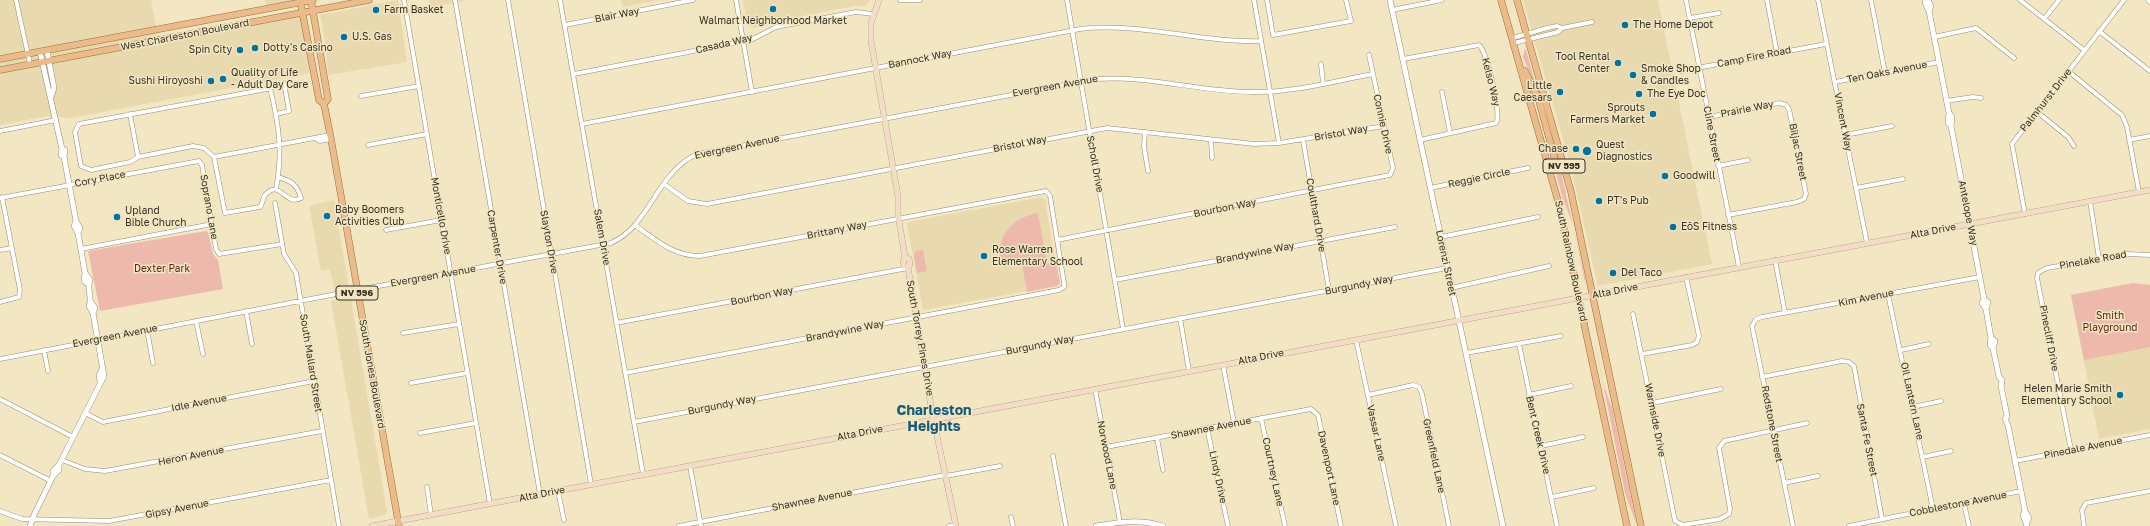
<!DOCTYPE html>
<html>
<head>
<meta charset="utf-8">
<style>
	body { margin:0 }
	canvas { display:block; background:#f2e6c3 }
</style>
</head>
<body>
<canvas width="2150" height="526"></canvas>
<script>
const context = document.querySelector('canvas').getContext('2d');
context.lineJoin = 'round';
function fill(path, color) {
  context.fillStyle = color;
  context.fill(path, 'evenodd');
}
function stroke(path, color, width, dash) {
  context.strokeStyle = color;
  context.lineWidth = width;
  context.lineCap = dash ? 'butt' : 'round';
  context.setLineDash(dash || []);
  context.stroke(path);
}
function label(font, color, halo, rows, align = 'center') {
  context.font = font + ' "Golos Text",sans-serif';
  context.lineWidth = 3;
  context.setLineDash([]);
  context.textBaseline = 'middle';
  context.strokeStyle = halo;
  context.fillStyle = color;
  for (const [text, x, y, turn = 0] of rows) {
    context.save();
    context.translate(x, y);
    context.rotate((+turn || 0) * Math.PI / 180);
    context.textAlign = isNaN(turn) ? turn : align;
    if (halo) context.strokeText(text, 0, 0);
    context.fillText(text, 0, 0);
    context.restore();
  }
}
const built = new Path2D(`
	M0 0H151L159 40 302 14 311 73 70 118 47 116 0 125Z
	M265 0H300L267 9Z
	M398 0 407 62 328 75 325 42 320 15Z
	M429 0H469L431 7Z
	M621 0H660L622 7Z
	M743 0H870L865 6H854L761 24 762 26 753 28 752 26 748 27Z
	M1523 0H1658L1712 264 1598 286 1569 160Z
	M1042 197 1045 199 1059 285 923 310 907 224 908 222Z
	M334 200 387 511 385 515 369 519 331 301 336 300 330 269 321 271 309 206Z
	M2133 283 2150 285V429L2099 439 2071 295Z`);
const green = new Path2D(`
	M1525 49 1526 50 1556 157 1536 86 1523 57Z
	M1550 151 1560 168 1585 278V283L1573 225 1563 199Z
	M1038 213 1046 258 1044 261 1003 265C1000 261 1000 255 1000 250 1002 228 1018 217 1038 213Z
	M206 231 208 232 213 254 218 260 223 289 100 311 88 251Z
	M923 250 927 271 917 273 914 255 916 251Z
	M1046 261 1047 263 1056 261 1060 283 1057 286 1027 292 1022 265Z
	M2133 283 2150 285V347L2084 360 2071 295Z
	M1588 308 1604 386 1612 408 1637 526 1625 493Z`);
const minor = new Path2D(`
	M16 0 30 64
	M404 0 490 504
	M455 0 540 494
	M508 0 591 484
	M560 0 643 474
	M736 0 752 92
	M900 0H920
	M1067 0 1123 329
	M1254 0 1279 143
	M1267 0 1273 35 1351 21 1346 0
	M1686 0 1739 267
	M1767 0 1777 53
	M1818 0 1867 243
	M1871 0 1885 73
	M2020 0 2084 50
	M2148 0 2150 2
	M1392 10 1442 0
	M1690 18 1719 13
	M2044 19 2059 0
	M565 25 693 0
	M2099 31 2150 71
	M1934 37 1976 28 2014 58
	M1513 38 1547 28 1557 26 1562 28 1592 22
	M1514 43 1558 32 1562 28
	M1403 59 1479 45C1487 52 1502 115 1496 123L1420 140
	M1321 64 1323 83
	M1681 71 1826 44
	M2068 71 2122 115 2127 127 2139 192
	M574 74 751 40 776 27 856 12 873 14
	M1835 82 1939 62
	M270 88C279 125 283 151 276 189
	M1442 92 1450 133
	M361 96 419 86
	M1946 101 1973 97 1981 98
	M2036 111 2068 137 2074 146
	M130 114 138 157
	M276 114 289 111 284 83 267 89 79 124 75 132 81 166 91 170 130 162 138 157 193 146 204 148 214 157 225 213 260 207C263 204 262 198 266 194 280 179 286 207 301 198 297 184 291 181 278 177
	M1709 117 1779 103 1786 105 1789 109 1806 194 1804 199 1797 202 1728 215
	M582 124 1080 29C1141 22 1200 43 1261 41
	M0 131 56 120
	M1145 132 1144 147 1148 171
	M1845 135 1892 126
	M316 139 320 141 331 139
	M1303 140 1329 290
	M2129 140 2150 136
	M1211 141 1212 158
	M368 145 427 134
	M214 157 330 135
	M1718 166 1748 160
	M664 184 688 201 707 204 1107 128 1254 144 1279 143 1384 126
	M1430 188 1528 168
	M1856 188 1903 179
	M0 198 199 161 202 165 216 249 219 254 282 244
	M2090 201 2099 259
	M275 203 284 254 296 273 339 526
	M2025 214 2012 144 2124 0
	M386 230 441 220
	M1441 237 1538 217
	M1057 240 1390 175 1393 168 1369 55
	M81 249 212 224
	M0 250 12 248
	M1775 260 1785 313
	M1115 280 1395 227
	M1451 288 1549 266
	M1888 294 1933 509
	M0 302 19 297 20 290 2 197
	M246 311 252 344
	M1633 314 1675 521 1683 525 1720 519 1729 514 1730 509 1719 448 1724 441 1807 423
	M1180 318 1189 371
	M196 321 203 354
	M616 323 908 268
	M147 330 153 363
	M403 333 459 324
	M1356 340 1396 526
	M1519 344 1557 526
	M44 350 48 371
	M1901 350 1929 344
	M1466 353 1561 336
	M1642 354 1692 345 1697 342 1699 336 1686 277
	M0 359 357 290 611 243C650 226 656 173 697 154L1096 79C1148 75 1200 92 1253 92 1291 93 1335 81 1373 74
	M1223 365 1234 423
	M625 373 1059 290 1064 287V283L1050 196 1046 191 700 256C673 256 656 240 635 225
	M1762 377 1842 361 1849 362 1854 366 1882 519
	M411 383 467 373
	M1095 389 1120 522
	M1368 395 1413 385 1419 387 1422 394 1449 526
	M1529 395 1571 386
	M0 399 73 437
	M1652 403 1721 389
	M1913 407 1941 401
	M85 413 103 422 314 381
	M1261 418 1285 526
	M634 422 1447 268
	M1207 428 1228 526
	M420 433 476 423
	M1157 438 1163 470
	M1541 446 1583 437
	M1106 447 1311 409 1318 415 1341 526
	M2071 450 2037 278 2038 273 2047 268 2127 254 2150 255
	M0 455 51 481
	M1053 456 1066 526
	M1923 457 1951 451
	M62 460 85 469 105 471 322 431
	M2015 461 2150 435
	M690 466 701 526
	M946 476 1000 466
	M1784 483 1818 476
	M427 487 431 515
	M558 491 564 520
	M1552 497 1594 488
	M1964 503 1969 526
	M0 511 22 519 109 521 331 480
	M1011 517 1013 526
	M679 526 945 475
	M949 526 956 525
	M1793 526 1752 326 1756 319 1762 317 1980 277
	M1849 526 2021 491
	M2084 526 2082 510 2086 503 2150 491`);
const tertiary = new Path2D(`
	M1390 0 1503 526
	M1926 0 1925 3 1929 11 1949 113 1948 123 1951 126 1984 299 1982 303 1986 309 1991 338 1990 345 1993 348 1999 377 2002 380 2001 386 2007 416 2005 419 2008 425 2025 511 2023 515 2027 526
	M1928 0 1931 6 1929 11
	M47 51 54 88 51 97
	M40 52 62 149 61 155 64 157
	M1949 113 1952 117 1951 126
	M62 149 65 150 64 157 76 221 74 226 78 233 85 273 84 281 88 284
	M76 221 80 228 78 233
	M1984 299 1988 302 1986 309
	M91 302 95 308 93 313
	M1991 338 1995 341 1993 348
	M100 381 99 375 102 369
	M53 476 59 470V465L104 376 93 313 89 306C93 297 86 289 90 280L85 273
	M2025 511 2029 518 2027 522
	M30 526 34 515 53 476V471L59 465
	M1096 526C1119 522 1140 519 1163 526`);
const secondary = new Path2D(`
	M879 0 871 23V41L898 196V215L905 257 903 261 904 265 908 268
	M905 257 909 259 910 264 908 268 932 412 956 526
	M372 526 2150 190`);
const primary = new Path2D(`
	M300 0 319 100 324 104 331 139 399 526
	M311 0 328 99 324 104
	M1501 0 1558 201 1627 526
	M1517 0 1571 192 1641 526
	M0 59 313 0
	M0 70 369 0
	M1525 71 1538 97 1555 160 1561 166 1564 167`);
const markers = [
	[773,9,4,"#03739e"],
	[376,10,4,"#03739e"],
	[1625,25,4,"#03739e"],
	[344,37,4,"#03739e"],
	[255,48,4,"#03739e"],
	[240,50,4,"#03739e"],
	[1618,63,4,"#03739e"],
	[1633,75,4,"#03739e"],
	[223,79,4,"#03739e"],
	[211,81,4,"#03739e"],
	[1560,92,4,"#03739e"],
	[1639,94,4,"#03739e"],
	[1653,114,4,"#03739e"],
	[1576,149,4,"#03739e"],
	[1587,151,5,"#03739e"],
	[1665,176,4,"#03739e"],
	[1599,201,4,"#03739e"],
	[327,216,4,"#03739e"],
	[117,217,4,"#03739e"],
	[1673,227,4,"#03739e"],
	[984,256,4,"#03739e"],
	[1613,273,4,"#03739e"],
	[2120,395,4,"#03739e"]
];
const shields = [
	[1564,166,42],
	[357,293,42]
];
const shieldNames = [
	["NV 595",1564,166],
	["NV 596",357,293]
];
const poiNames = [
	["Farm Basket",384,10],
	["Walmart Neighborhood Market",773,21,"center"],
	["The Home Depot",1633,25],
	["U.S. Gas",352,37],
	["Dotty's Casino",263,48],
	["Spin City",232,50,"right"],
	["Tool Rental",1610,57,"right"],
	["Center",1610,69,"right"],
	["Smoke Shop",1641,69],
	["& Candles",1641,81],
	["Quality of Life",231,73],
	["- Adult Day Care",231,85],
	["Sushi Hiroyoshi",203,81,"right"],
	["Little",1552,86,"right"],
	["Caesars",1552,98,"right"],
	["The Eye Doc",1647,94],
	["Sprouts",1645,108,"right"],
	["Farmers Market",1645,120,"right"],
	["Quest",1596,145],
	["Diagnostics",1596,157],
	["Chase",1568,149,"right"],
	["Goodwill",1673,176],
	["PT's Pub",1607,201],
	["Baby Boomers",335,210],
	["Activities Club",335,222],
	["Upland",125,211],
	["Bible Church",125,223],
	["EōS Fitness",1681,227],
	["Rose Warren",992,250],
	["Elementary School",992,262],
	["Del Taco",1621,273],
	["Helen Marie Smith",2112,389,"right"],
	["Elementary School",2112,401,"right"]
];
const streetNames = [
	["Blair Way",617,15,-11],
	["West Charleston Boulevard",185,35,-11],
	["Casada Way",724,44,-13],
	["Camp Fire Road",1754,57,-11],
	["Bannock Way",920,59,-11],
	["Ten Oaks Avenue",1887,72,-11],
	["Kelso Way",1491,82,76],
	["Evergreen Avenue",1055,86,-10],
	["Palmhurst Drive",2046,100,-52],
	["Prairie Way",1747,109,-11],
	["Vincent Way",1843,122,79],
	["Connie Drive",1383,124,78],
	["Bristol Way",1341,133,-10],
	["Cline Street",1712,134,79],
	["Bristol Way",1020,144,-11],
	["Evergreen Avenue",737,147,-12],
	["Biljac Street",1798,152,79],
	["Scholl Drive",1095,164,80],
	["Reggie Circle",1479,178,-12],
	["Cory Place",100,179,-11],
	["Soprano Lane",209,207,80],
	["Bourbon Way",1225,208,-11],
	["Antelope Way",1968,213,79],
	["Coulthard Drive",1316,215,80],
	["Monticello Drive",441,216,80],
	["Brittany Way",837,230,-11],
	["Alta Drive",1933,231,-11],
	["Salem Drive",602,237,80],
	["Slayton Drive",549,242,80],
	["Carpenter Drive",497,247,80],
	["Brandywine Way",1255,253,-11],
	["Pinelake Road",2093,260,-10],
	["South Rainbow Boulevard",1571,261,78],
	["Lorenzi Street",1446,263,78],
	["Evergreen Avenue",433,276,-10],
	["Burgundy Way",1359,285,-11],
	["Alta Drive",1615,291,-11],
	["Bourbon Way",762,296,-11],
	["Kim Avenue",1866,298,-11],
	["Brandywine Way",845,331,-11],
	["Evergreen Avenue",115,336,-11],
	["South Torrey Pines Drive",920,338,80],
	["Pinecliff Drive",2049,338,79],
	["Burgundy Way",1040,345,-11],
	["Alta Drive",1261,357,-11],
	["South Mallard Street",311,363,81],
	["South Jones Boulevard",372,374,80],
	["Oil Lantern Lane",1912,401,78],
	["Idle Avenue",199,403,-11],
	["Burgundy Way",722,405,-11],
	["Warmside Drive",1655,420,79],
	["Redstone Street",1772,424,79],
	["Shawnee Avenue",1211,428,-11],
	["Alta Drive",860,433,-11],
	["Vassar Lane",1376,433,78],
	["Bent Creek Drive",1538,435,77],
	["Santa Fe Street",1867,440,79],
	["Pinedale Avenue",2083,448,-11],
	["Norwood Lane",1107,455,79],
	["Heron Avenue",191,456,-11],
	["Greenfield Lane",1434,456,78],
	["Davenport Lane",1329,468,78],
	["Courtney Lane",1273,472,78],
	["Lindy Drive",1218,477,78],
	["Alta Drive",542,494,-11],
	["Shawnee Avenue",812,500,-11],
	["Cobblestone Avenue",1958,504,-11],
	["Gipsy Avenue",177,509,-11]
];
const parkNames = [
	["Dexter Park",162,269],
	["Smith",2110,316],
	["Playground",2110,328]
];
const districtNames = [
	["Charleston",934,411],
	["Heights",934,427]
];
fill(built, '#e8d9af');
fill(green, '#ecb9ac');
stroke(minor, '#988c6c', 5);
stroke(tertiary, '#988c6c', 6);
stroke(secondary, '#988c6c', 6);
stroke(primary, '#a26d34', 7);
stroke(minor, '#fff', 4);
stroke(tertiary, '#fff', 5);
stroke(secondary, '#f4ddc5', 5.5);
stroke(primary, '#eabb8b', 6);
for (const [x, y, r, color] of markers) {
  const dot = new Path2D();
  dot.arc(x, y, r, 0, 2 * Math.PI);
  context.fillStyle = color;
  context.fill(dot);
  stroke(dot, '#f2e6c3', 1.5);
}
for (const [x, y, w] of shields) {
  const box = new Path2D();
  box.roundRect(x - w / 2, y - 7, w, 14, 3);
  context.fillStyle = '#f2e6c3';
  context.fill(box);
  stroke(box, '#363124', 1);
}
label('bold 9px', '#363124', null, shieldNames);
label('10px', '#363124', '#f2e6c3', poiNames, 'left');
label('10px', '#363124', '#f2e6c3', streetNames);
label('10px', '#611e0f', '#f2e6c3', parkNames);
label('bold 14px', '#185977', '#f2e6c3', districtNames);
</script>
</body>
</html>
